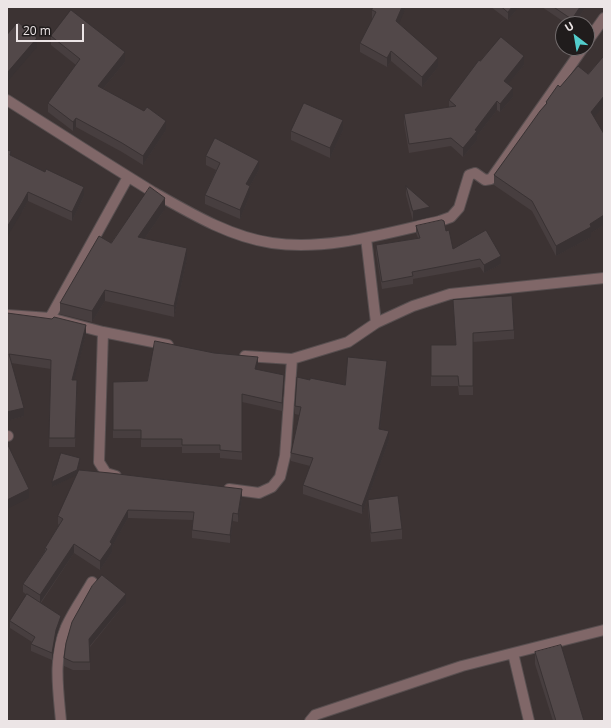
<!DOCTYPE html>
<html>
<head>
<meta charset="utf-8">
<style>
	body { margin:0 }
	#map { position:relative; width:611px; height:728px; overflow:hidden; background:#3c3333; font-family:"Open Sans",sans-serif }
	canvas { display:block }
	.frame { position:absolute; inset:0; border:8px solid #ece5e6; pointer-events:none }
	.north { position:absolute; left:555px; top:16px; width:40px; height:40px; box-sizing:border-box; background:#201c1c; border:1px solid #726c6d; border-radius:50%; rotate:329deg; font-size:11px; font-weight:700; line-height:16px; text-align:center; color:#ece5e6 }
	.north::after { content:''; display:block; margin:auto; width:14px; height:18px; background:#52cdcc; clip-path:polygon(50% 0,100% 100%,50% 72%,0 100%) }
	.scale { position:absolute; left:16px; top:24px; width:68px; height:18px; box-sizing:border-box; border:2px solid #ece5e6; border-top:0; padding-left:5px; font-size:12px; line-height:14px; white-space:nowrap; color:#ece5e6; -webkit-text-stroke:3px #201c1c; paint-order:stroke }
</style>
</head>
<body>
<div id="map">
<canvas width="611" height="728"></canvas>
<div class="frame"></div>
<div class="north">U</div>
<div class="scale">20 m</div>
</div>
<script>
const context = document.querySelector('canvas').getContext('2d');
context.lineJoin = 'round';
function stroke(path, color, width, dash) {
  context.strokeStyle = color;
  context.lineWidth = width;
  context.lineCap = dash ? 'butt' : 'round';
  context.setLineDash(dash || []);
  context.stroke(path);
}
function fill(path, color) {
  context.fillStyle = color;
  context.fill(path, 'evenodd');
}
const minor = new Path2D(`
	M587 42 604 18
	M7 100C56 131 104 162 153 192 190 213 230 237 272 243 328 251 386 233 440 221L451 217 459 208 469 175 475 173 485 180 491 179 583 48
	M366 238 376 323
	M7 315 50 318 103 332 168 345
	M50 318 128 177
	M103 332 99 462 106 473 116 476
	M245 356 292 359 348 342 376 323 413 306 450 294 604 278
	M7 436H8
	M229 489 259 493 272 487 280 477 285 456 292 359
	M513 653 529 721
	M61 721C58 689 53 657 66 627 73 611 84 596 92 582
	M310 721 315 715 462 666 604 630`);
const wall = new Path2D(`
	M406 7 398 24 438 67 422 87 391 61 387 67 360 52V43L372 20V10Z
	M491 7H519L508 20Z
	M542 7H586L574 24H567Z
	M51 36 125 62 103 89 166 130 143 165 122 152 76 127 73 131 48 112V103L76 65 51 45Z
	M604 56V106L594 117 604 134V225L591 233V237L556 256 532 211 494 185V175L546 104V102L560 87 588 74Z
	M480 61 524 65 508 84 513 97 500 112 497 110 477 136V140L463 157 451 146 409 153 404 123V114L449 107V100Z
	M343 130 330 158 291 140V131Z
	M11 156 84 196 72 221 28 201 22 212Z
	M206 156 259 170 250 186V195L240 219 205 204V195L216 170 206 165Z
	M406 186 430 217 413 221 406 195Z
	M165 209 145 238 187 259 174 317 105 301 92 322 60 314V303L111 243Z
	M416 226 446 231 453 249 501 264 484 273 480 267 413 279V284L382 289 376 253V245L418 238 416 233Z
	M453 300 514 330V339L473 342V395H459L458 386H431V345H456Z
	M7 313 86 334 74 380 77 389 75 447H49L51 369 11 363 24 416 7 421Z
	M258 365 257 369 284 383 282 411 242 402V460L220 458V453H182V447H141V438H113V382L147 381Z
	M387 369 380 429 389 440 362 514 303 494V485L310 466 291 461V453L299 415 295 414V406L310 380 345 385Z
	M80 463 77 474 242 498 238 522 233 521 230 543 192 538V530L193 520 128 518 112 547V552L100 570 74 553 41 603 61 622 56 637 52 660 31 651V644L32 642 10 628V621L27 595 23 592V584L45 551V548L59 525 58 524V516L76 475 52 487Z
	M368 500 402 529V539L371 542 368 509Z
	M126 602 90 647V670H73L64 666V658Z
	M535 652 584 721H553L535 664Z`);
const shadedWall = new Path2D(`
	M402 7H406L396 31V21Z
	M512 7H519L508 20V12Z
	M580 7H586L574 24H572V19Z
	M37 38V47L7 82V73Z
	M391 51V61L387 67V58Z
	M125 52V62L98 95V86Z
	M524 56V65L504 89V81Z
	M438 58V67L422 87V77Z
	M513 88V97L500 112V104Z
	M604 96V106L591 121V112Z
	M497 101V110L477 136V140L463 157V148L475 130Z
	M76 118V127L73 131V122Z
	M343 120V130L330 158V148Z
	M166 121V130L143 165V156Z
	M259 161V170L250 186V195L240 219V210L246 184Z
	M84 187V196L72 221V212Z
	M28 192V201L22 212 7 237V227Z
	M165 198V209L138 248V237Z
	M430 207V217L413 221V211Z
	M604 215V225L591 233V237L556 256V246Z
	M187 248V259L174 317V306Z
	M501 256V264L484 273V265Z
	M105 290V301L92 322V311Z
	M86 325V334L72 389V380Z
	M258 357V365L255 377V369Z
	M387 361V369L379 437V429Z
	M284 375V383L282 411V403Z
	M24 408V416L7 421V412Z
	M389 431V440L362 514V506Z
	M80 458V463L77 475 52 487V482Z
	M29 489V498L7 509V500Z
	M242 489V498L238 522V514Z
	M128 510V518L112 547V552L100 570V561Z
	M233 513V521L230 543V535Z
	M74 544V553L40 603V595Z
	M126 594V602L89 647V639Z
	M61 616V622L56 637 52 660V653L56 630Z`);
const building = new Path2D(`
	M373 7H402L396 21 438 58 422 77 391 51 387 58 360 43 376 12 372 10Z
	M502 7H512L508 12Z
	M554 7H580L572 19Z
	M71 10 125 52 98 86 144 111 147 107 166 121 143 156 122 143 76 118 73 122 48 103 80 59 51 36Z
	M18 22 37 38 7 73V35Z
	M501 37 524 56 504 81 513 88 500 104 497 101 475 130 477 131 463 148 451 138 409 144 404 114 456 106 449 100 479 60 480 61Z
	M604 56V96L591 112 604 134V215L590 224 591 227 556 246 532 201 494 175 540 111 547 103 546 102 558 85 560 87 578 66 588 74Z
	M304 103 343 120 330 148 291 131Z
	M215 138 259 161 246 184 250 186 240 210 205 195 220 163 206 156Z
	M7 150 11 151 10 155 45 172 46 169 84 187 72 212 28 192 22 203 7 227Z
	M406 186 430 207 413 211Z
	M150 187 165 198 138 237 187 248 174 306 105 290 92 311 60 303 99 236 111 243Z
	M442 220 444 221 446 231 449 230 453 249 486 230 501 256 484 265 480 259 412 272 413 276 382 282 376 245 420 238 416 226Z
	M512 296 514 330 473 333V386H459L458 376H431V345H456L453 300Z
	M7 313 52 319 54 317 86 325 72 380H77L75 438H49L51 360 9 354 24 408 7 412Z
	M155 341 214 353 258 357 255 369 284 375 282 403 242 394V452L220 450V445H182V439H141V430H113V382L147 381Z
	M348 357 387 361 379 429 389 431 362 506 303 485 313 458 291 453 301 407 295 406 297 377 310 380V378L345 385Z
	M7 443 29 489 7 500Z
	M61 453 80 458 77 470 52 482Z
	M79 470 110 473 242 489 238 514 233 513 230 535 192 530 194 512 128 510 110 542 112 544 100 561 74 544 40 595 23 584 47 549 45 548 63 519 58 516Z
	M398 496 402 529 371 533 368 500Z
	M102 575 126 594 89 639 90 662H73L64 658 66 643 72 622 92 586Z
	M27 594 61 616 56 630 52 653 31 644 35 637 10 621Z
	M561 645 584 721H556L535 652Z`);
stroke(minor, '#584f50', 12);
stroke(minor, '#806768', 10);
fill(wall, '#473e3f');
fill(shadedWall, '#393233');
fill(building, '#524849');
stroke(building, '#393233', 1);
</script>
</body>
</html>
